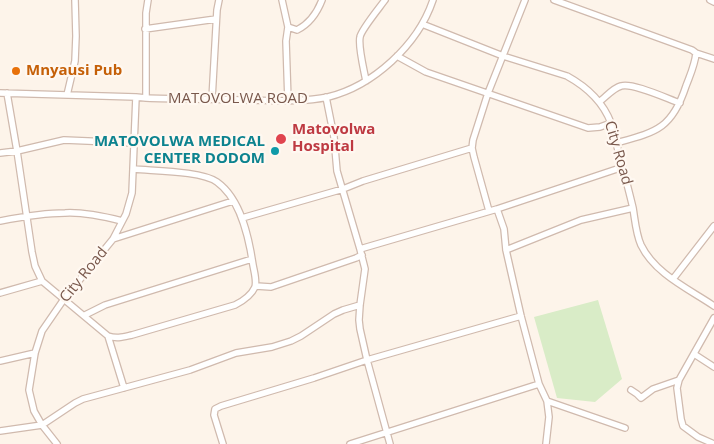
<!DOCTYPE html>
<html>
<head>
<meta charset="utf-8">
<style>
	body { margin:0 }
	canvas { display:block; background:#fdf4ea }
</style>
</head>
<body>
<canvas width="714" height="444"></canvas>
<script>
const context = document.querySelector('canvas').getContext('2d');
context.lineJoin = 'round';
function fill(path, color) {
  context.fillStyle = color;
  context.fill(path, 'evenodd');
}
function stroke(path, color, width, dash) {
  context.strokeStyle = color;
  context.lineWidth = width;
  context.lineCap = dash ? 'butt' : 'round';
  context.setLineDash(dash || []);
  context.stroke(path);
}
function label(font, color, halo, rows, align = 'center') {
  context.font = font + ' "Open Sans",sans-serif';
  context.lineWidth = 4.5;
  context.setLineDash([]);
  context.textBaseline = 'middle';
  context.strokeStyle = halo;
  context.fillStyle = color;
  for (const [text, x, y, turn = 0] of rows) {
    context.save();
    context.translate(x, y);
    context.rotate((+turn || 0) * Math.PI / 180);
    context.textAlign = isNaN(turn) ? turn : align;
    if (halo) context.strokeText(text, 0, 0);
    context.fillText(text, 0, 0);
    context.restore();
  }
}
const green = new Path2D(`
	M598 300 622 379 595 402 557 398 534 317Z`);
const street = new Path2D(`
	M282 0 288 27 286 41 288 101
	M554 0 692 50 696 53C695 65 690 75 686 86 672 129 656 132 616 143
	M710 0 714 2
	M422 24 503 56 567 76C587 87 603 102 611 123 614 134 616 145 620 156 624 173 629 191 633 208 635 220 636 234 641 245 655 274 689 289 714 306
	M288 27 297 30C309 24 317 13 322 0
	M145 29 216 19
	M696 53 714 59
	M397 56 426 72 588 128 600 127 611 123
	M366 81C364 70 358 47 360 37 361 30 380 7 385 0
	M0 93 136 97 146 98C177 99 209 99 241 100 270 100 299 103 328 97 373 86 418 45 433 0
	M7 93 17 151 32 252 35 266 42 281 108 336C117 339 123 337 132 335L235 305C243 301 251 296 255 287 257 281 254 271 253 265 249 238 241 199 217 182 202 171 154 171 134 169
	M67 95 75 61 76 36 75 0
	M326 97 334 137 337 171 360 249 365 269 360 305 359 320 360 329 367 360 390 444
	M146 98V13L148 0
	M212 99 217 10 219 0
	M599 102C606 97 613 88 621 86 632 82 668 99 680 103
	M0 153 17 151 64 140 135 143
	M497 209 504 229 506 250 521 316 539 384 547 401 549 417 546 444
	M489 211 474 157 472 148 473 140 488 93 525 0
	M242 218 343 189 363 181 472 148
	M0 221C21 217 43 213 65 213 82 212 106 217 122 221
	M113 239 233 201
	M360 249 497 209 623 167
	M506 250 581 220 633 208
	M673 279 714 226
	M256 286 271 287 356 258 362 255
	M0 293 42 281
	M85 315 105 305 252 259
	M714 318 679 380 677 388 681 419 683 426 698 437 714 444
	M108 336 124 388
	M694 354 714 367
	M0 361 35 353
	M631 390 637 394 641 398 653 389 679 380
	M547 401 625 428
	M0 431 42 425 75 403 83 399 190 370 236 353 272 347 291 341 301 336 334 314 343 310 360 305
	M57 444 42 425 34 411 29 390 35 353 42 331 64 299 113 239 126 214 132 193 136 97
	M223 444 214 415 215 409 221 406 314 378 367 360 521 316
	M350 444 539 384`);
const markers = [
	[16,71,5,"#e8710a"],
	[281,139,6,"#e0444e"],
	[275,151,5,"#0f9aa8"]
];
const foodNames = [
	["Mnyausi Pub",26,71]
];
const streetNames = [
	["MATOVOLWA ROAD",238,99],
	["City Road",618,153,74],
	["City Road",84,275,-51]
];
const healthNames = [
	["Matovolwa",292,130],
	["Hospital",292,147]
];
const cultureNames = [
	["MATOVOLWA MEDICAL",265,142],
	["CENTER DODOM",265,159]
];
fill(green, '#d9ecc7');
stroke(street, '#d0baae', 8);
stroke(street, '#fff', 5.5);
for (const [x, y, r, color] of markers) {
  const dot = new Path2D();
  dot.arc(x, y, r, 0, 2 * Math.PI);
  context.fillStyle = color;
  context.fill(dot);
  stroke(dot, '#fff8f1', 2);
}
label('bold 15px', '#c56008', '#fff8f1', foodNames, 'left');
label('15px', '#79584c', '#fff8f1', streetNames);
label('bold 15px', '#be3a42', '#fff8f1', healthNames, 'left');
label('bold 15px', '#0d838f', '#fff8f1', cultureNames, 'right');
</script>
</body>
</html>
